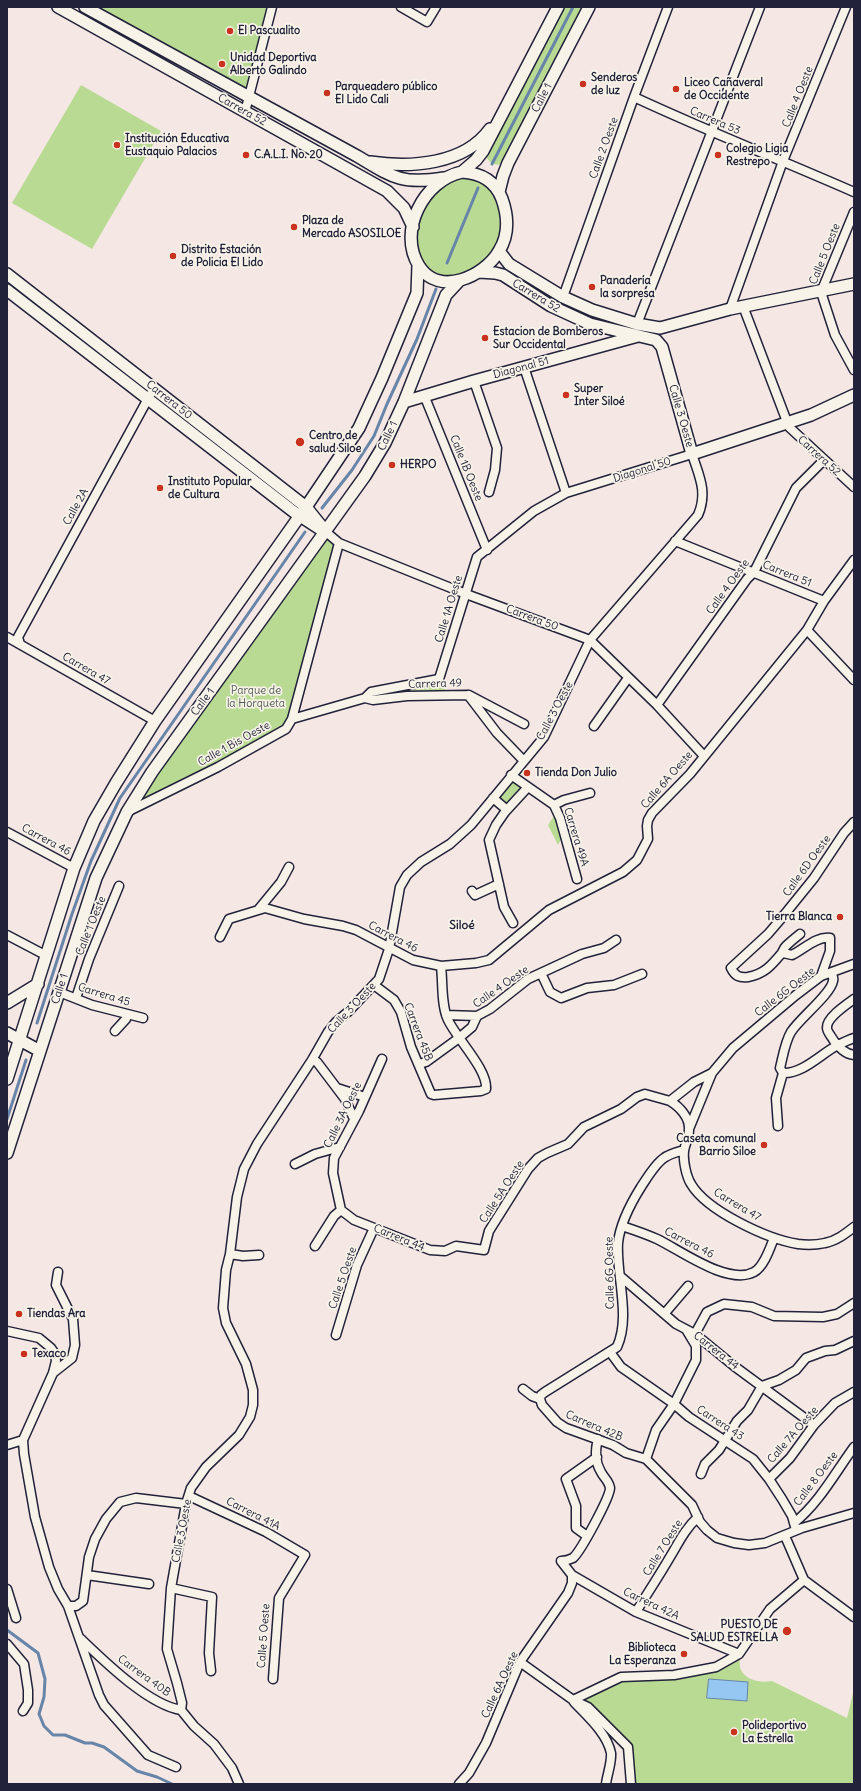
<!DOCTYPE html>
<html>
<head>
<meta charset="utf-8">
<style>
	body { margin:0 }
	#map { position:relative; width:861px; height:1791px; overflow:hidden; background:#f5e7e4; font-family:Delius,sans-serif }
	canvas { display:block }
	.frame { position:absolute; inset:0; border:8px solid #22223b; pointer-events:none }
</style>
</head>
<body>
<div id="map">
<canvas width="861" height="1791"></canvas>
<div class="frame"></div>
</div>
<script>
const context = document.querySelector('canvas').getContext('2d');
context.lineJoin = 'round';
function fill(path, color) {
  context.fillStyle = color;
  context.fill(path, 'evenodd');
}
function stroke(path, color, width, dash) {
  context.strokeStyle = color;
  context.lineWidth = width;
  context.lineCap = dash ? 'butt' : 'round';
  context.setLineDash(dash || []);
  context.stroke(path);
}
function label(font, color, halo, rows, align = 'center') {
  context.font = font + ' Delius,sans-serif';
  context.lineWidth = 3.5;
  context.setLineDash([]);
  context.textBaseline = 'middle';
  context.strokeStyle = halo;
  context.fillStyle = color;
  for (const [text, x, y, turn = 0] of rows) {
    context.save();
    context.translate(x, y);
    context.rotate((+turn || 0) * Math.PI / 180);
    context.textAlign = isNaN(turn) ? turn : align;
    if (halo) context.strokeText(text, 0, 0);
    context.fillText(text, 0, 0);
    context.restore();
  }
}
const green = new Path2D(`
	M85 7H272L249 97Z
	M558 7H589L504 165 492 164 484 155Z
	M81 85 161 131 92 249 12 203Z
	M452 174 492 183 507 227 491 263 452 282 418 265 415 217 444 178Z
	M326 532 339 543 286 729 127 812Z
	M439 679 445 690 457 694 373 700 371 692Z
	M511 775 528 787 507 810 493 798Z
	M557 811 564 833 558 845 548 825Z
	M739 1654C740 1658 739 1666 741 1670 747 1681 761 1683 772 1681L847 1718 854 1689V1784H631L628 1747 573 1700 621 1677 716 1667Z`);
const water = new Path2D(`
	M709 1679 748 1682 747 1701 707 1698Z`);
const stream = new Path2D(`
	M492 164 573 7
	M447 263 478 188
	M322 508 352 470 374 436 387 404 417 339 436 289
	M37 1023 72 914 91 861 120 798 305 532
	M7 1119 26 1060
	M7 1630 38 1653 45 1679 44 1697 39 1714 44 1726 53 1735H65L85 1743H92L104 1747 137 1771 157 1777 172 1784`);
const street = new Path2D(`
	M401 7 427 22 436 7
	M634 97C707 131 781 160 854 192
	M245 112 272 7
	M854 212 821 292 835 335 854 370
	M563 297 634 97 668 7
	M743 306 789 427 854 487
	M730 309 783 161 846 7
	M637 324 760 7
	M524 367 566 493
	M474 381 497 448 495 470 489 492
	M424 395 487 550
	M326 532 339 543 466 594 590 640 657 705 704 756
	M675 541 824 601
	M807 630 854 680
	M7 637 155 721
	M20 644 18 637 150 395
	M469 695 524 724
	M365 698 373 700 407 696 468 695 497 733 523 760
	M657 705 747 579 754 572 796 488 824 460
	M594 726 628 678
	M511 775 554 805 560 818 577 879
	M493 798 507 810
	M554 805 564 800 590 793
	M127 812 218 767 286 729 292 719 339 543
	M7 832 74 868
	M472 891 475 895 499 884
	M258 910 281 882 289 867
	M513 923 504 907 489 840 496 825 505 812 528 787
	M800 934C795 938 790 942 786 946 783 949 783 952 781 954 771 966 764 974 748 977 739 978 735 976 731 968L768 934 780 920 814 878 844 833 854 822
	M7 935 47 956
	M220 937 229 919 265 908 304 919 343 926 356 930 413 960 441 966 476 963 489 960 549 910 623 872 637 860 648 839 647 826 648 820 652 813 690 774 807 630 824 601 854 560
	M783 953 792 955C804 949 817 936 830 938V951L821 976
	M541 973 550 992 561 998 587 988 614 985 642 974
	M374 985 394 1000 401 1012 411 1047 431 1094 434 1095 481 1091 486 1089C488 1070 457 1039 448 1020 441 1005 443 983 441 966
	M59 992 92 1005 143 1018
	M76 998 89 959 119 886
	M854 999C847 1004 826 1018 827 1028 827 1032 832 1037 834 1041 840 1048 845 1054 854 1055
	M446 1015 477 1016
	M115 1031 126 1019 127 1014
	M312 1060 317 1062 345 1099 354 1119
	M419 1064 426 1062 459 1038 472 1027 477 1016 490 1009 528 979 582 954 604 948 616 940
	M783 1073C802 1074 820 1055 836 1046 842 1043 848 1040 854 1038
	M337 1088 365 1097
	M670 1101C680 1107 690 1118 689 1130 689 1138 685 1144 684 1151 683 1160 686 1176 691 1184 707 1211 767 1239 798 1244 806 1245 816 1245 825 1243 836 1241 845 1234 854 1227
	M778 1126 776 1098 783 1073 780 1068C783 1056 785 1042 791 1032 800 1018 831 994 833 981 834 978 833 976 831 973
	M689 1129 712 1073 733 1048 796 995 821 976 854 964
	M295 1164 315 1154 340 1147
	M341 1210 354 1220 430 1250 445 1251 456 1246 484 1250 489 1231 528 1169 538 1158 547 1153 568 1144 584 1127 621 1109 637 1097 645 1094 670 1101 694 1082 712 1073
	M622 1226C634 1230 646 1234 657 1239 680 1250 728 1286 754 1272 764 1267 770 1248 774 1238
	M315 1246 334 1216 341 1210 333 1173 334 1158 359 1111 382 1059
	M230 1254 243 1256 259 1255
	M620 1276 676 1324 695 1334 734 1366 814 1425
	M665 1313 688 1286
	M7 1331 39 1338 51 1348 55 1354 56 1361 53 1373 23 1440 24 1454 35 1517 49 1567 58 1589 68 1606 99 1695 104 1705 148 1755 176 1767
	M695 1334 707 1312 724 1304 752 1307 774 1316 823 1317 837 1314 854 1303
	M336 1335 357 1265 374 1228
	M610 1352 621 1367 674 1404 689 1417 753 1459 769 1479 782 1499 792 1516 796 1530
	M53 1373 72 1358 75 1345 73 1319 56 1285 58 1272
	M523 1389 532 1396 540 1399 542 1405 557 1422 566 1428 613 1445 626 1453 646 1459 692 1505 700 1522 707 1530 717 1538 734 1543 749 1545 765 1543 802 1528 854 1513
	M540 1399 541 1395 545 1392 617 1347C631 1316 616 1276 618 1243 620 1224 631 1203 641 1187 647 1178 655 1164 664 1158 669 1154 677 1152 684 1150
	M598 1439C595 1450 595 1462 601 1472 604 1478 609 1481 610 1488 610 1497 581 1551 573 1558 569 1560 565 1561 561 1561L572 1575 636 1612 739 1654
	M7 1445 23 1440
	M646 1459 656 1430 674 1404 696 1360V1346L687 1331
	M701 1474 705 1464 719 1450 737 1421 748 1410 762 1386 779 1380 796 1370 806 1358 825 1351 835 1350 854 1341
	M769 1479 790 1458 814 1425 835 1403 854 1392
	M189 1496 266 1532 305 1555 279 1598 273 1679
	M794 1523C819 1503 835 1473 854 1447
	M587 1536 576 1528V1506L566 1479 597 1457
	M785 1536 804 1580 854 1617
	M87 1575 149 1584
	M171 1588 212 1597 209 1653 211 1671
	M7 1589 16 1618
	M68 1606H76L83 1601 89 1557 95 1539 106 1519 120 1502 136 1498 186 1504
	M636 1612C647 1594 659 1576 670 1557 679 1542 685 1529 698 1517
	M81 1639C105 1662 149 1705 181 1710L194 1726 214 1744 232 1768 239 1784
	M7 1644 24 1664 28 1690V1703L23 1711
	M520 1662 573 1700 588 1707 628 1747 631 1784
	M573 1700 621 1677 674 1675 716 1667 739 1654 770 1609 804 1580
	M574 1702C587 1716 607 1733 611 1753 612 1762 607 1775 606 1784
	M181 1710 182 1703 177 1683 167 1649 171 1588 186 1504 191 1488 206 1467 239 1435 250 1417 253 1405V1390L246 1364 226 1323 223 1308 226 1270 230 1254 237 1197 244 1169 257 1144 312 1060 328 1032 336 1022 349 1011 379 979 389 949 400 887 407 875 421 862 450 844 471 825 544 737 590 640 698 515C708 492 699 476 692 454L566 493 534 511 477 557 439 679 371 692 365 698 292 719
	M459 1784 469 1773 486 1743 520 1662 568 1593 572 1583V1575`);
const secondary = new Path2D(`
	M58 7 387 191 404 208 413 227
	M85 7 357 156C392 177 401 185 444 178
	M370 162C410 168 464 165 490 129
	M462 172C480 173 495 180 502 199 508 216 509 235 499 251 484 277 439 297 419 266 397 231 424 180 462 172Z
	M462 172 476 160 483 151 558 7
	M499 192 503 176 508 163 589 7
	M499 251 509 264 563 297 592 310 637 324 660 328 730 309 854 284
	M479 272 495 273 503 275 551 306 590 324 656 340 662 347 692 454 811 415 854 395
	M7 274 306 507 326 532
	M7 290 294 512 320 529
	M404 402 474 381 638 336
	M7 1003 38 984
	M7 1033 40 1051
	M7 1079 74 868 94 821 116 783 155 721 306 507 359 428 382 378 417 293 418 265
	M7 1153 96 878 127 812 152 772 365 476 385 443 404 402 446 295 459 281`);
const markers = [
	[230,31,4,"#c8321e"],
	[222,64,4,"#c8321e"],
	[583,84,4,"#c8321e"],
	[676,89,4,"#c8321e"],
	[327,93,4,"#c8321e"],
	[117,145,4,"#c8321e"],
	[246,155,4,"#c8321e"],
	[718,155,4,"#c8321e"],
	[294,227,4,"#c8321e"],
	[173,256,4,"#c8321e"],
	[592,287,4,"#c8321e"],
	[485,338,4,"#c8321e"],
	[566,395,4,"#c8321e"],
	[300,442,5,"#c8321e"],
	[392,465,4,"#c8321e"],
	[160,488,4,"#c8321e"],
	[527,773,4,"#c8321e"],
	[840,917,4,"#c8321e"],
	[764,1145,4,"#c8321e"],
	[19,1314,4,"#c8321e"],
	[24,1354,4,"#c8321e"],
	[787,1631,5,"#c8321e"],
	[684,1654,4,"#c8321e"],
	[734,1732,4,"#c8321e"]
];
const poiNames = [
	["El Pascualito",238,31],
	["Unidad Deportiva",230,58],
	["Alberto Galindo",230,71],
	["Senderos",591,78],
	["de luz",591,91],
	["Liceo Cañaveral",684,83],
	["de Occidente",684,96],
	["Parqueadero público",335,87],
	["El Lido Cali",335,100],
	["Institución Educativa",125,139],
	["Eustaquio Palacios",125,152],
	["Colegio Ligia",726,149],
	["Restrepo",726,162],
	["C.A.L.I. No. 20",254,155],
	["Plaza de",302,221],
	["Mercado ASOSILOE",302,234],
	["Distrito Estación",181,250],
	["de Policia El Lido",181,263],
	["Panadería",600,281],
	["la sorpresa",600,294],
	["Estacion de Bomberos",493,332],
	["Sur Occidental",493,345],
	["Super",574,389],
	["Inter Siloé",574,402],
	["Centro de",309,436],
	["salud Siloe",309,449],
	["HERPO",400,465],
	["Instituto Popular",168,482],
	["de Cultura",168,495],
	["Tienda Don Julio",535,773],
	["Tierra Blanca",832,917,"right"],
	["Caseta comunal",756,1139,"right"],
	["Barrio Siloe",756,1152,"right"],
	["Tiendas Ara",27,1314],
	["Texaco",32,1354],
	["PUESTO DE",778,1625,"right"],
	["SALUD ESTRELLA",778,1638,"right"],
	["Biblioteca",676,1648,"right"],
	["La Esperanza",676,1661,"right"],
	["Polideportivo",742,1726],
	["La Estrella",742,1739]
];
const streetNames = [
	["Calle 4 Oeste",798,97,-68],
	["Calle 1",542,98,-63],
	["Carrera 52",242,110,29],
	["Carrera 53",715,121,23],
	["Calle 2 Oeste",604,148,-70],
	["Calle 5 Oeste",825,254,-68],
	["Carrera 52",536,296,31],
	["Diagonal 51",521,368,-15],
	["Carrera 50",169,400,38],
	["Calle 3 Oeste",681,416,74],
	["Calle 1",388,436,-64],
	["Carrera 52",819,456,42],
	["Calle 1B Oeste",466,468,68],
	["Diagonal 50",642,470,-18],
	["Calle 2A",76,507,-61],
	["Carrera 51",787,574,22],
	["Calle 4 Oeste",728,587,-54],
	["Calle 1A Oeste",449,609,-73],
	["Carrera 50",532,618,20],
	["Carrera 47",86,669,30],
	["Carrera 49",435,684,-2],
	["Calle 1",203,702,-54],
	["Calle 3 Oeste",555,711,-62],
	["Calle 1 Bis Oeste",234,744,-29],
	["Calle 6A Oeste",667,780,-49],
	["Carrera 49A",576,837,73],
	["Carrera 46",46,840,28],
	["Calle 6D Oeste",807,866,-54],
	["Calle 1 Oeste",91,926,-68],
	["Carrera 46",393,937,27],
	["Calle 4 Oeste",501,987,-35],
	["Calle 1",60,989,-72],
	["Calle 6G Oeste",785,992,-38],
	["Carrera 45",104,995,17],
	["Calle 3 Oeste",352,1008,-47],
	["Carrera 45B",418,1032,69],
	["Calle 3A Oeste",343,1115,-64],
	["Calle 5A Oeste",502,1192,-57],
	["Carrera 47",737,1205,31],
	["Carrera 44",399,1238,22],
	["Carrera 46",689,1243,27],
	["Calle 6G Oeste",610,1273,-91],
	["Calle 5 Oeste",343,1278,-71],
	["Carrera 44",716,1351,38],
	["Carrera 43",720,1423,33],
	["Carrera 42B",594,1426,23],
	["Calle 7A Oeste",793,1435,-49],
	["Calle 8 Oeste",816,1479,-53],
	["Carrera 41A",253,1514,27],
	["Calle 3 Oeste",182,1531,-79],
	["Calle 7 Oeste",663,1548,-58],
	["Carrera 42A",651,1604,25],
	["Calle 5 Oeste",264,1636,-86],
	["Carrera 40B",144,1676,36],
	["Calle 6A Oeste",500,1685,-65]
];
const parkNames = [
	["Parque de",256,691],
	["la Horqueta",256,704]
];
const neighbourhoodNames = [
	["Siloé",462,926]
];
fill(green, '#b9da93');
fill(water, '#95c7f2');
stroke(water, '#6785a9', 1);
stroke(stream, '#6785a9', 3);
stroke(street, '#22223b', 11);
stroke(secondary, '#22223b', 14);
stroke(street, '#f7f3e8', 8);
stroke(secondary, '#f7f3e8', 11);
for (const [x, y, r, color] of markers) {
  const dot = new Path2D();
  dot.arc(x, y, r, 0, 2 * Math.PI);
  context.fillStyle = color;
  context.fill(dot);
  stroke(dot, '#f7f3e8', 1.5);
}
label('bold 11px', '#22223b', '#f7f3e8', poiNames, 'left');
label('11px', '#22223b', '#f7f3e8', streetNames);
label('11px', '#4f5955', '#f7f3e8', parkNames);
label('bold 12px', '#22223b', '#f7f3e8', neighbourhoodNames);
</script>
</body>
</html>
